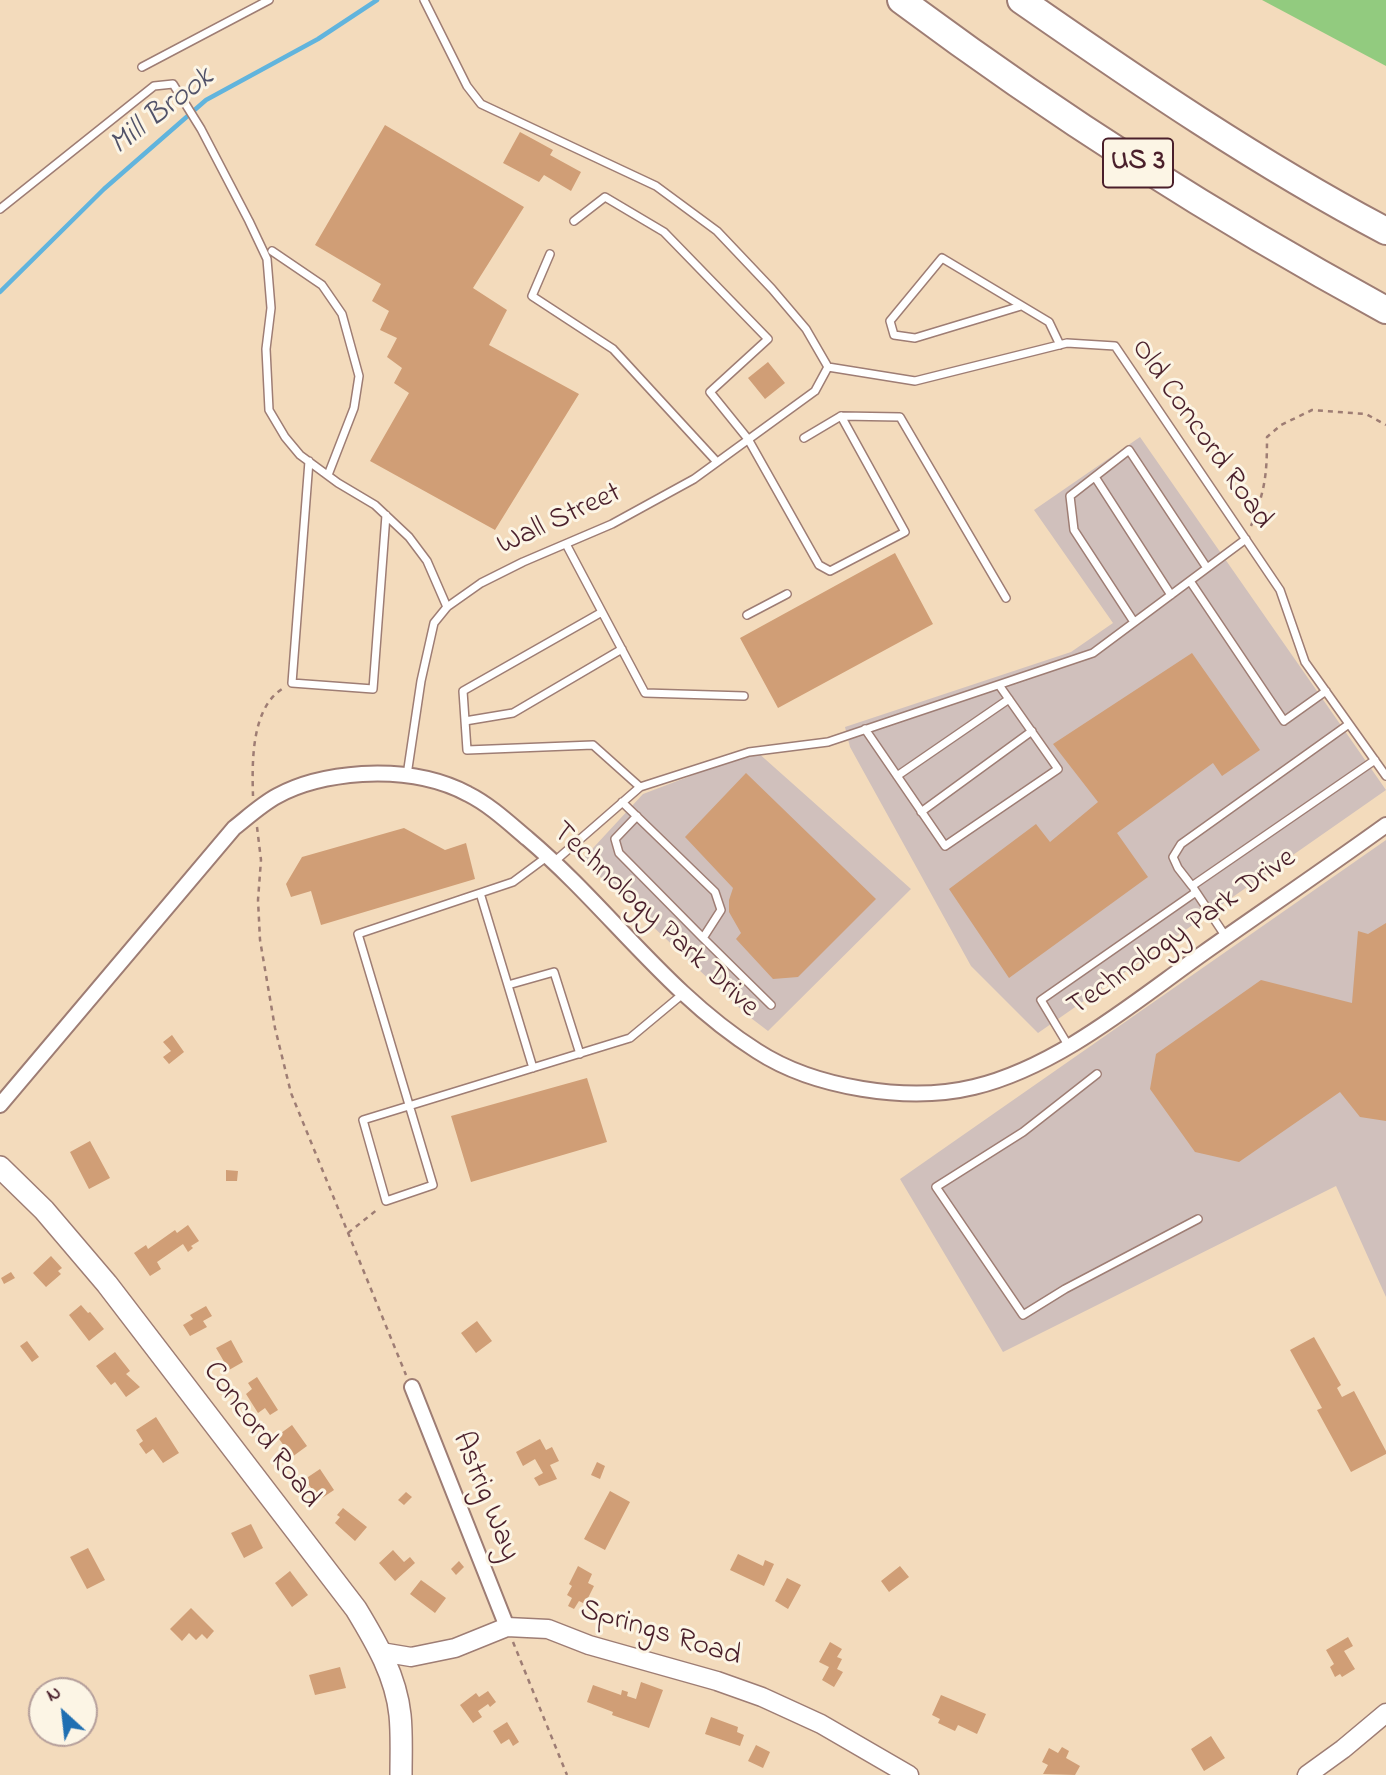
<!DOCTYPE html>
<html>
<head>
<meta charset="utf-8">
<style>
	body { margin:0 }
	#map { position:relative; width:1386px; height:1775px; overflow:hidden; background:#f3dbbc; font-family:"Indie Flower",sans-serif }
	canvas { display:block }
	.north { position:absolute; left:28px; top:1677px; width:70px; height:70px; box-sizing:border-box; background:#fcf5e5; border:2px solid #b59f9b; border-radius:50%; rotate:333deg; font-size:19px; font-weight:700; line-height:28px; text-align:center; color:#4a1f2b }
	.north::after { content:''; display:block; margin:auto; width:24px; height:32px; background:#1f6fb2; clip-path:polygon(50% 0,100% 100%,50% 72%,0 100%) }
</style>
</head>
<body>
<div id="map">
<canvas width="1386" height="1775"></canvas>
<div class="north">N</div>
</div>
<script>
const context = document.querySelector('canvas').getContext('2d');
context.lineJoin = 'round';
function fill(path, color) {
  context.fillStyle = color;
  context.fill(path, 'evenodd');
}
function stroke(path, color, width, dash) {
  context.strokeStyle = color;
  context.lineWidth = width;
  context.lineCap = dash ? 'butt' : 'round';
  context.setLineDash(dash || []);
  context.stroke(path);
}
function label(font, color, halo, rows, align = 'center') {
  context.font = font + ' "Indie Flower",sans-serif';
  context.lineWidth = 6;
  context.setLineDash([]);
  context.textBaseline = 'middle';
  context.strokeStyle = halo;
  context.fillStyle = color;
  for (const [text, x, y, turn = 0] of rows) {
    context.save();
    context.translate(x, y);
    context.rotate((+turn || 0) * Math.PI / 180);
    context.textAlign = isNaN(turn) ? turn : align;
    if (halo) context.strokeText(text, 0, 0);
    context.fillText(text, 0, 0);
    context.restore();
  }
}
const industrial = new Path2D(`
	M1140 437 1386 790 1038 1033 971 966 850 747 845 727 1071 652 1113 623 1034 510Z
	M756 751 911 889 768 1031 747 1015 582 860 643 794Z
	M1386 840V1297L1336 1186 1003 1352 900 1179Z`);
const green = new Path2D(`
	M1262 0H1386V66Z`);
const stream = new Path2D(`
	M0 292 104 189 206 100 318 39 377 0`);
const building = new Path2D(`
	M385 125 524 207 473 288 507 310 489 345 579 394 495 530 370 461 409 393 394 383 402 368 387 357 397 338 380 330 389 311 372 301 381 284 315 245Z
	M520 132 553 150 550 155 581 172 571 191 544 175 539 182 503 163Z
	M768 362 785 383 765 399 748 378Z
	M895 553 933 624 778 708 740 638Z
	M1192 653 1260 750 1222 776 1213 763 1117 833 1148 877 1009 978 949 889 1036 824 1050 842 1098 802 1053 744Z
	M746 773 876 899 798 977 773 979 736 939 741 933 729 912V900L733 888 685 837Z
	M404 828 445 850 466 843 475 879 321 925 311 891 291 897 286 884 302 857Z
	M1386 923V1121L1360 1117 1340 1092 1239 1162 1195 1152 1150 1089 1156 1054 1261 980 1352 1003 1358 931 1368 934Z
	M172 1035 184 1052 169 1064 163 1057 171 1051 163 1042Z
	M587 1078 607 1142 471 1182 451 1116Z
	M90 1141 110 1178 89 1189 70 1152Z
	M226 1170 238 1171 237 1181H226Z
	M188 1225 199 1241 191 1246 193 1248 188 1252 183 1244 157 1262 161 1269 150 1276 134 1253 146 1245 148 1249 175 1230 177 1233Z
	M51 1256 62 1268 58 1271 61 1274 46 1287 33 1273Z
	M11 1272 15 1278 4 1284 1 1278Z
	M81 1305 88 1313 90 1312 104 1329 89 1341 69 1315Z
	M206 1306 212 1316 203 1321 207 1327 190 1336 183 1325 193 1319 190 1315Z
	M477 1321 492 1341 476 1353 461 1333Z
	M1314 1337 1341 1385 1337 1388 1342 1397 1354 1391 1386 1451V1454L1351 1472 1317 1410 1322 1408 1290 1350Z
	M231 1340 243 1362 229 1370 216 1348Z
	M27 1341 39 1357 32 1362 20 1346Z
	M115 1352 130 1371 126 1374 140 1387 126 1397 115 1382 111 1385 96 1366Z
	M257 1377 278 1410 270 1415 265 1408 258 1413 246 1394 252 1389 248 1383Z
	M156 1417 179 1453 163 1463 153 1449 146 1454 139 1444 143 1441 136 1430Z
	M292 1425 307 1446 292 1457 277 1436Z
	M540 1439 546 1450 552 1447 559 1461 550 1465 557 1479 539 1486 534 1478 543 1473 535 1459 523 1466 516 1452Z
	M597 1462 605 1466 600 1479 591 1475Z
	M320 1469 334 1490 319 1500 305 1479Z
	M610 1491 630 1502 605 1550 584 1539Z
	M406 1492 412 1497 404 1505 398 1500Z
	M343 1508 367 1527 355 1541 335 1523 340 1517 337 1515Z
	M251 1524 263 1548 244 1558 231 1533Z
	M88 1548 105 1580 87 1589 70 1557Z
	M393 1550 404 1562 410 1557 415 1563 395 1581 379 1563Z
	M738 1554 763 1566 765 1560 774 1564 764 1586 730 1570Z
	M459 1561 464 1567 456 1575 451 1569Z
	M578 1566 592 1574 588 1583 594 1586 585 1604 579 1601 574 1609 568 1606 572 1598 567 1595 572 1586 569 1584Z
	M900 1566 909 1577 889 1592 881 1581Z
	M290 1571 308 1595 292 1607 275 1583Z
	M787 1578 801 1585 788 1609 775 1601Z
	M421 1580 446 1598 435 1613 410 1594Z
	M191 1608 214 1631 207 1639 202 1634 196 1640 189 1633 182 1641 170 1629Z
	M1348 1637 1353 1646 1344 1651 1355 1669 1342 1677 1340 1674 1335 1677 1330 1667 1334 1664 1326 1650Z
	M830 1642 842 1649 837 1657 842 1659 837 1669 843 1672 834 1687 822 1680 829 1667 819 1662Z
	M340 1667 346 1688 315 1695 309 1675Z
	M641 1682 663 1690 649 1728 612 1715 613 1712 587 1702 593 1685 621 1695 622 1690 628 1692 627 1696 636 1699Z
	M488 1691 496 1702 490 1707 488 1704 478 1711 482 1717 473 1723 460 1705 476 1693 479 1697Z
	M941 1695 986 1714 977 1734 958 1725 955 1731 938 1723 940 1719 932 1715Z
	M711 1717 738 1727 737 1732 744 1735 740 1746 705 1734Z
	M507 1722 519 1742 513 1746 509 1739 501 1744 493 1731Z
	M1211 1736 1225 1758 1204 1771 1191 1749Z
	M756 1745 770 1752 763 1768 748 1761Z
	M1062 1747 1069 1751 1066 1758 1080 1766 1075 1775 1043 1774 1048 1765 1042 1762 1049 1748 1058 1753Z`);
const path = new Path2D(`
	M1251 526C1265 490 1267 476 1267 437L1281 425 1312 410 1366 414 1386 425
	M253 796C252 763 251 709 282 689
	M257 827 261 860 258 900 260 940 275 1028 291 1093 406 1375
	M348 1233 378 1209
	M513 1642 567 1775`);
const service = new Path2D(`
	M424 0 467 86 481 104 656 186 717 231 772 289 806 329 828 367
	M142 67 269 0
	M0 209 154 86 173 84 201 129 249 221 267 259 271 308 266 349 269 410 285 437 300 455 338 483 375 505 409 537 427 561 447 607
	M574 221 605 197 664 232 768 339 710 392 748 439 819 565 830 571 905 532 841 416 804 438
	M272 251 322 285 342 314 359 376 354 408 328 475
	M550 254 532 296 613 349 717 462
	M1021 306 915 338 894 335 890 321 942 258 1049 322 1060 345
	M828 367 915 381 1067 343 1115 346 1280 590 1305 662 1386 776
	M841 416 900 417 1006 598
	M309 461 292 683 373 689 386 515
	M1095 477 1171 595
	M566 544 645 693 744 696
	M1190 581 1284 721 1326 691
	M602 612 463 691 467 750 593 745 640 787
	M747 615 787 594
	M1134 622 1074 530 1070 496 1129 450 1207 568
	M465 721 513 713 622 649
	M1349 724 1181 844 1173 857 1178 868 1192 886 1375 760
	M865 729 945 846 1058 769 999 685
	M407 775 421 681 434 623 447 607 481 583 523 562 612 524 694 479 815 391 828 367
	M897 776 1009 699
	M622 802 715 892 721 910 703 938 771 1005
	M921 812 1032 731
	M637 816 615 839 619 853 703 938
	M548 856 513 882 358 934 433 1185 386 1201 363 1120 630 1038 684 993
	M555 861 640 787 749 752 828 742 1093 653 1246 539
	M1194 889 1226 937
	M480 893 533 1068
	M508 985 554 972 580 1054
	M1068 1045 1041 1000 1196 892
	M1097 1074 1023 1132 936 1187 1023 1315 1065 1289 1198 1219`);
const minor = new Path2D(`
	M0 1105 234 828C248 817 262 804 277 796 304 781 333 776 362 774 398 772 436 777 468 794 490 805 509 823 528 839 607 906 668 995 757 1051 814 1088 908 1103 974 1087 1057 1067 1133 1003 1202 954 1263 911 1325 869 1386 825
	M412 1387 507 1627`);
const tertiary = new Path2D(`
	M381 1652 411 1657 455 1648 507 1627 548 1629 589 1645 717 1681 762 1697 821 1724 909 1775
	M1307 1775 1343 1749 1386 1713`);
const secondary = new Path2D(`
	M0 1167 44 1210 107 1284 356 1609C376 1642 396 1676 400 1715 402 1734 401 1755 401 1775`);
const motorway = new Path2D(`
	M901 0C1055 115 1217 218 1386 310
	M1021 0C1139 82 1259 164 1386 231`);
const shields = [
	[1138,163,70]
];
const shieldNames = [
	["US 3",1138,163]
];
const streetNames = [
	["Old Concord Road",1200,435,55],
	["Wall Street",560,521,-25],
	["Technology Park Drive",654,921,43],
	["Technology Park Drive",1183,934,-35],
	["Concord Road",260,1436,53],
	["Astrig Way",484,1497,68],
	["Springs Road",660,1635,17]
];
const waterNames = [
	["Mill Brook",163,113,-38]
];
fill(industrial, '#d0c0bc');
fill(green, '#92cb7f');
stroke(stream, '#61b4dd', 4.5);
fill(building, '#d09e76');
stroke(service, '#9e7d74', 10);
stroke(minor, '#9e7d74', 18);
stroke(tertiary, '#9e7d74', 21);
stroke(secondary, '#9e7d74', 24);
stroke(motorway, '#9e7d74', 30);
stroke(path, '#9e7d74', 2.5, [5, 5]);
stroke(service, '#fff', 7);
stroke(minor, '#fff', 14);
stroke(tertiary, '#fff', 18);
stroke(secondary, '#fff', 21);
stroke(motorway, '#fff', 26);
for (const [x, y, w] of shields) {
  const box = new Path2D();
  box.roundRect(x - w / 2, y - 24.5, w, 49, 5);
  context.fillStyle = '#fcf5e5';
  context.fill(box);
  stroke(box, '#4a1f2b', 2);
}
label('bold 28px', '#4a1f2b', null, shieldNames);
label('30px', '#4a1f2b', '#fcf5e5', streetNames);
label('italic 32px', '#525369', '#fcf5e5', waterNames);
</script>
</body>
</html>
